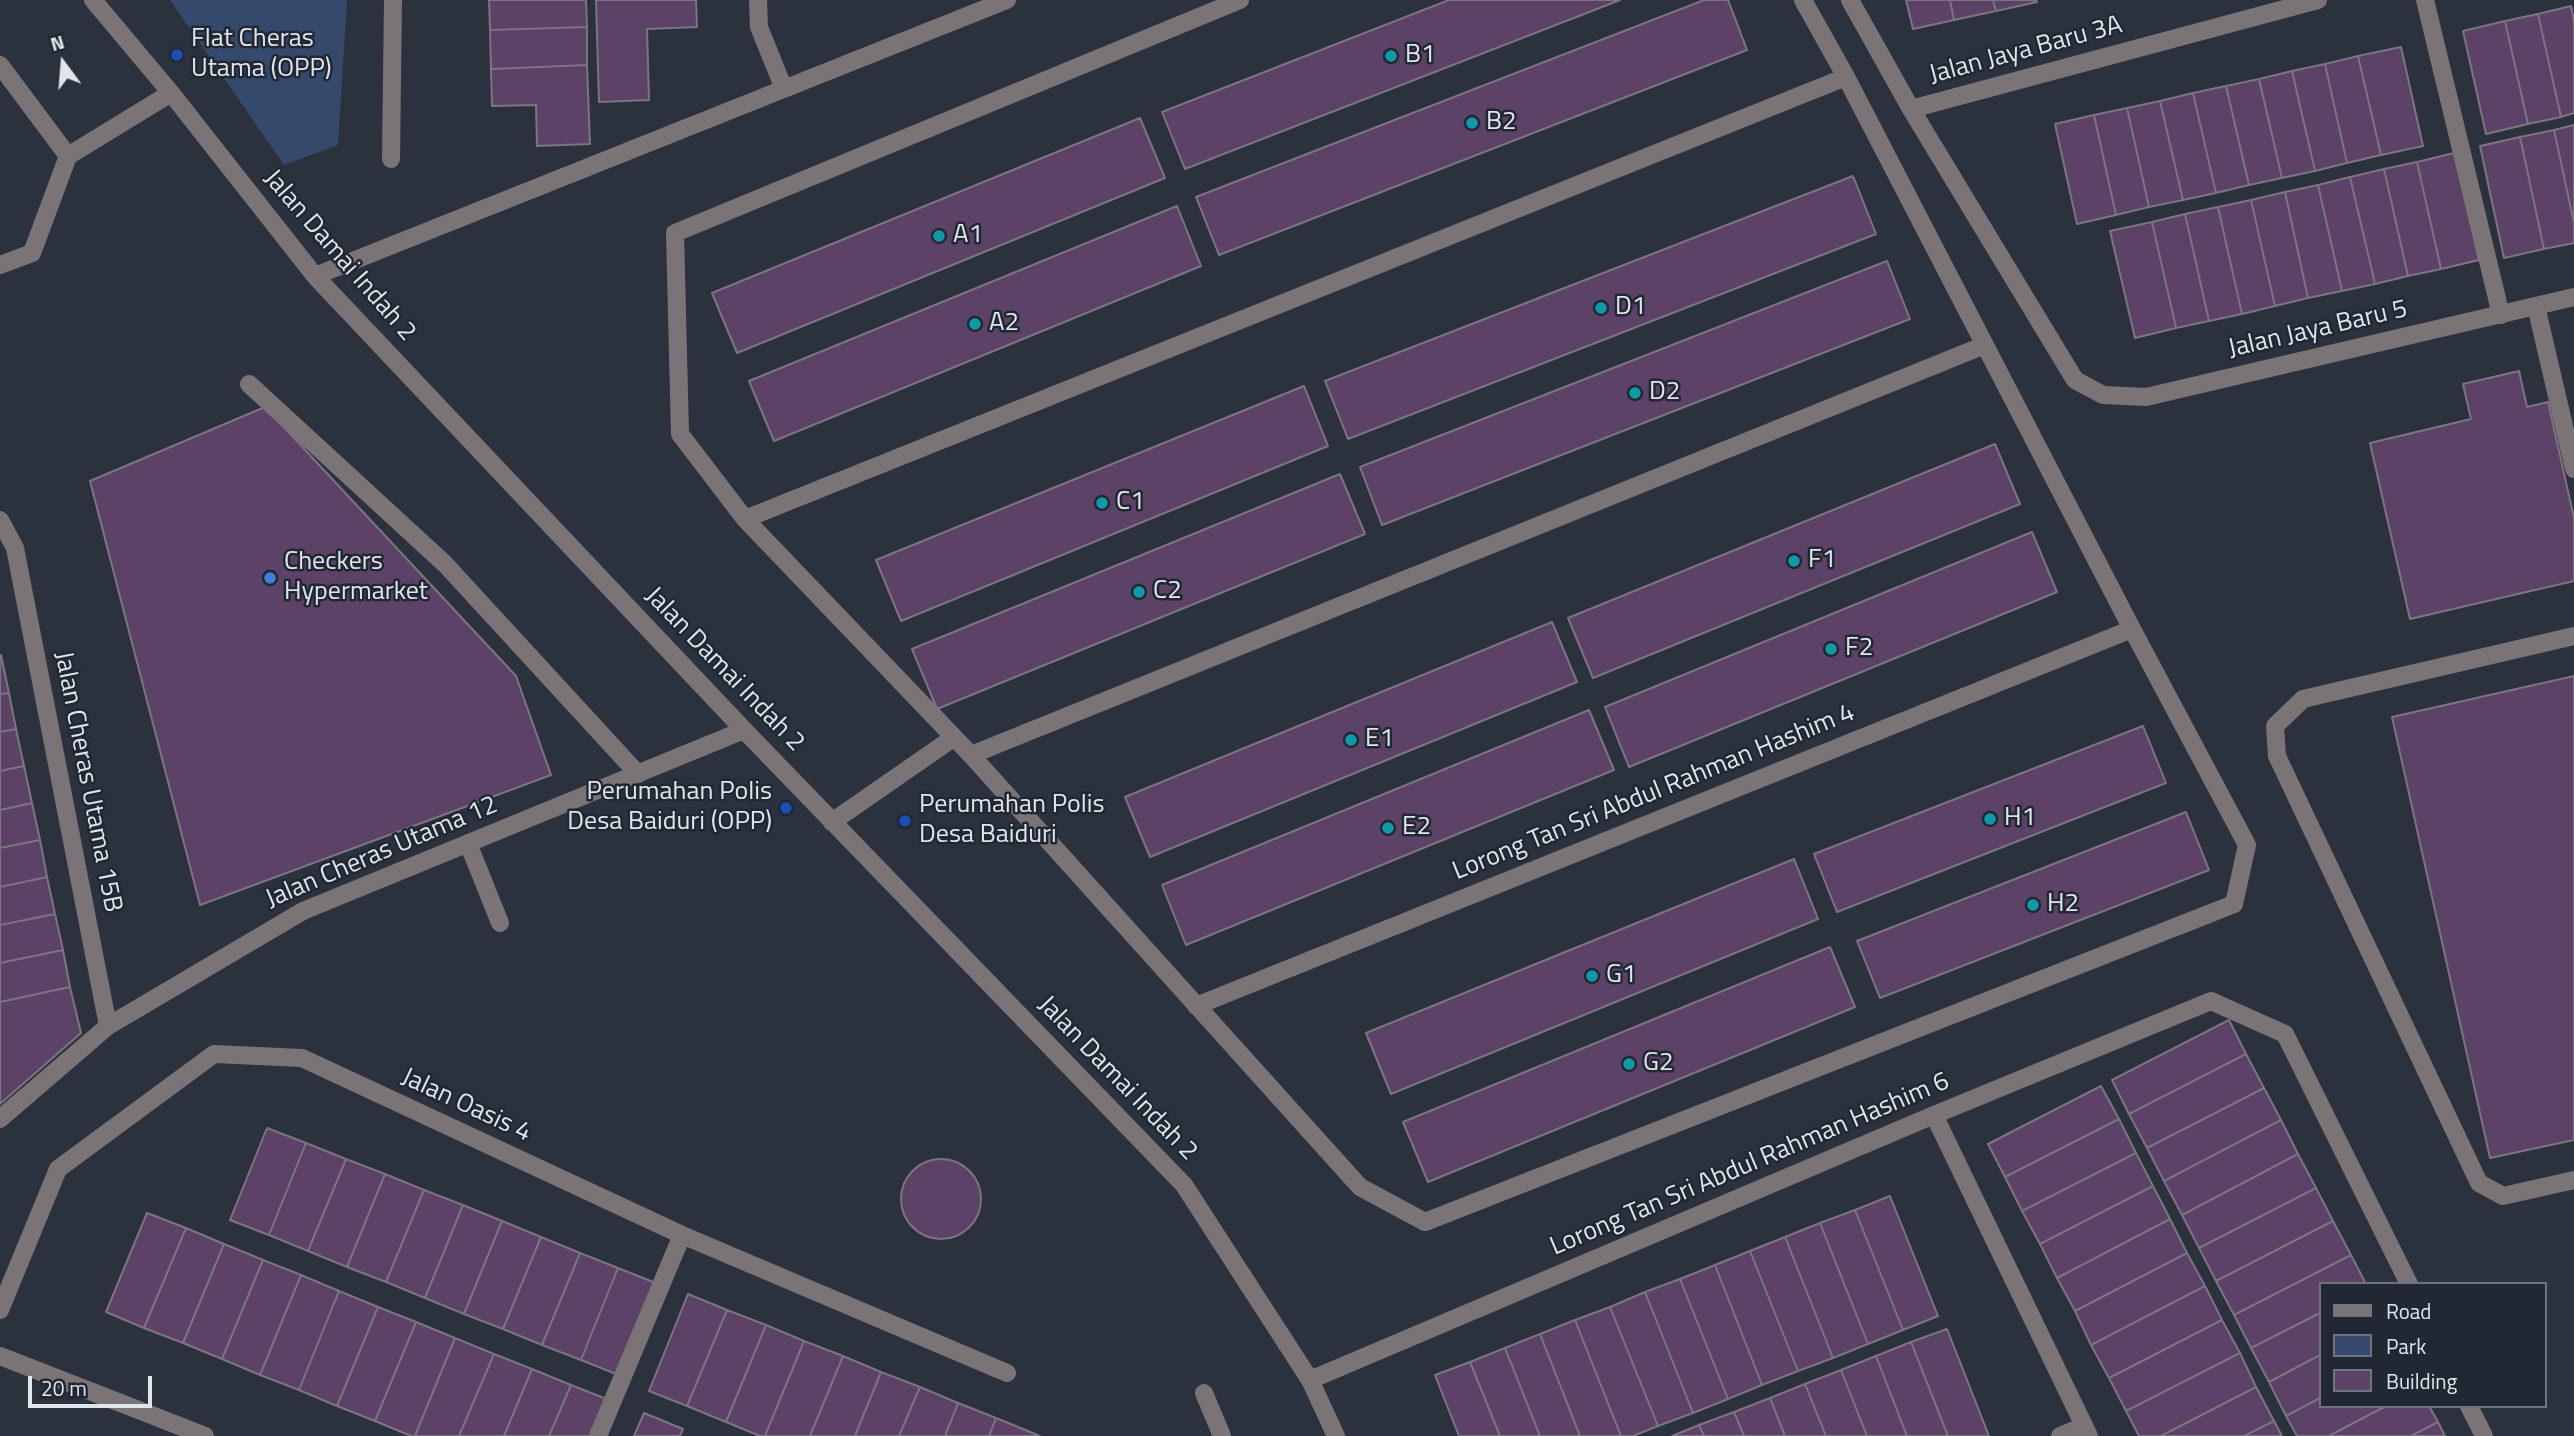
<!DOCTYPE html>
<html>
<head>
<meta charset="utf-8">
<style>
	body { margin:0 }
	#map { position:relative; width:2574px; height:1436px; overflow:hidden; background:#2c323d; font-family:"Titillium Web",sans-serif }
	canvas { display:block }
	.legend { position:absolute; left:2319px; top:1282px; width:228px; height:126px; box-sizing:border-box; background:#222833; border:2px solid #6e747d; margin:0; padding:9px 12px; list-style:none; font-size:21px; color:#e0e5ec }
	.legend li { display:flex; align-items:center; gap:14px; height:35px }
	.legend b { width:35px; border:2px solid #6e747d }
	.north { position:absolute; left:28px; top:28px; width:70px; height:70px; -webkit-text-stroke:5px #222833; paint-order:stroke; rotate:344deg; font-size:19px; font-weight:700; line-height:28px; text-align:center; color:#e0e5ec }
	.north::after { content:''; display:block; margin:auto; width:24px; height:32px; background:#e0e5ec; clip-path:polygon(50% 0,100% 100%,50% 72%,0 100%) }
	.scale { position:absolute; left:28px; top:1376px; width:124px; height:32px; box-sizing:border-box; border:4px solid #e0e5ec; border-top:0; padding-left:9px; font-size:21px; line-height:24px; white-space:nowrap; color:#e0e5ec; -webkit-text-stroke:5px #222833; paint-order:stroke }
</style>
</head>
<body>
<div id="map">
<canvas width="2574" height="1436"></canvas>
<ul class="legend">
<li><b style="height:9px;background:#7b7477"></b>Road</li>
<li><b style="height:19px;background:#35496c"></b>Park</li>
<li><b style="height:19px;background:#5c4267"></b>Building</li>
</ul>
<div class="north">N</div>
<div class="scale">20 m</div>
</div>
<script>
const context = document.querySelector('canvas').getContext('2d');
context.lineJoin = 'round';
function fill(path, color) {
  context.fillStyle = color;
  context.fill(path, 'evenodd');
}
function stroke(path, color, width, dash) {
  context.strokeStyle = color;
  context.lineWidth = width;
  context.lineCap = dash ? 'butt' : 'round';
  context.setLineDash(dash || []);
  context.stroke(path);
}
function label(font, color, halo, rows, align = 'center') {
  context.font = font + ' "Titillium Web",sans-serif';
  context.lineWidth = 5;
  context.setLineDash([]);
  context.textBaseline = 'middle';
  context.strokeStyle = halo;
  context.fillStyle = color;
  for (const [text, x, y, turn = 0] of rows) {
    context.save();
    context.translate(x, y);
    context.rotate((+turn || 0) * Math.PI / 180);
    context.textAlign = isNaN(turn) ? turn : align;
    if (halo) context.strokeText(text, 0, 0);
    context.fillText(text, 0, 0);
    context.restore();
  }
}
const green = new Path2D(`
	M170 0H347L338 145 284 165Z`);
const building = new Path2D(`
	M489 0H586L587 27 490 30Z
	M596 0H696L697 27 647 29 649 100 599 102Z
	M1449 0H1620L1185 169 1162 112Z
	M1704 0H1728L1747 50 1219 255 1196 197Z
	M1906 0H1950L1954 20 1913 29Z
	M1950 0H1993L1996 11 1954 20Z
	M1993 0H2036L2037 2 1996 11Z
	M2571 6 2574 20V113L2561 117 2538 14Z
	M2538 14 2561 117 2528 124 2505 21Z
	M2505 21 2528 124 2486 134 2463 31Z
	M587 27V65L491 69 490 30Z
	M2401 47 2423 146 2381 155 2358 56Z
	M2358 56 2381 155 2347 163 2325 64Z
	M2325 64 2347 163 2315 171 2292 71Z
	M587 65 590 144 537 146 536 105 492 106 491 69Z
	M2292 71 2315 171 2282 178 2259 79Z
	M2259 79 2282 178 2249 185 2226 86Z
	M2226 86 2249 185 2216 193 2193 93Z
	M2193 93 2216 193 2183 200 2160 101Z
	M2160 101 2183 200 2149 207 2127 108Z
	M2127 108 2149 207 2116 215 2094 115Z
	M2094 115 2116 215 2077 224 2055 124Z
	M1140 118 1165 178 737 353 712 293Z
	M2574 125V223L2554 130Z
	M2554 130 2574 223V243L2544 249 2520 137Z
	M2520 137 2544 249 2504 258 2480 146Z
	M2454 153 2479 260 2441 269 2417 162Z
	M2417 162 2441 269 2408 276 2384 169Z
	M2384 169 2408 276 2375 284 2350 177Z
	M1853 176 1876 234 1348 439 1325 381Z
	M2350 177 2375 284 2342 291 2318 185Z
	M2318 185 2342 291 2308 298 2285 192Z
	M2285 192 2308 298 2275 306 2251 200Z
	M2251 200 2275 306 2242 314 2218 207Z
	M1177 206 1201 266 774 441 749 381Z
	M2218 207 2242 314 2209 321 2185 214Z
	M2185 214 2209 321 2176 328 2152 222Z
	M2152 222 2176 328 2135 338 2110 231Z
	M1887 261 1910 319 1382 525 1360 467Z
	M2519 371 2527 407 2548 402 2574 518V581L2410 619 2370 443 2471 419 2463 384Z
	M1304 386 1328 446 901 621 876 560Z
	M265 407 516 676 551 775 200 905 90 481Z
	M1995 444 2020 504 1593 678 1568 618Z
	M1340 474 1365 534 937 709 912 649Z
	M2032 532 2057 592 1629 767 1605 707Z
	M1552 622 1577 682 1150 857 1125 797Z
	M1 655 9 693 0 694V656Z
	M2574 676V1140L2490 1158 2392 717Z
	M9 693 16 729 0 732V694Z
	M1589 710 1614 770 1186 945 1162 885Z
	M2143 726 2166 783 1837 912 1814 854Z
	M16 729 24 766 0 771V732Z
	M24 766 32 803 0 810V771Z
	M32 803 40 840 0 848V810Z
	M2186 812 2209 870 1880 998 1857 941Z
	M40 840 47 877 0 887V848Z
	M1794 859 1818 919 1391 1094 1366 1033Z
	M47 877 55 914 0 925V887Z
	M55 914 63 950 0 963V925Z
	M1830 947 1855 1007 1428 1182 1403 1122Z
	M63 950 70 987 0 1002V963Z
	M70 987 81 1033 0 1104V1002Z
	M2229 1020 2246 1054 2129 1114 2112 1080Z
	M2246 1054 2264 1088 2147 1148 2129 1114Z
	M2101 1086 2119 1119 2005 1177 1988 1144Z
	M2264 1088 2281 1120 2164 1181 2147 1148Z
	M2119 1119 2136 1153 2022 1211 2005 1177Z
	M2281 1120 2298 1154 2182 1215 2164 1181Z
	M267 1128 306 1143 269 1235 230 1220Z
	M306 1143 346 1159 308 1251 269 1235Z
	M2136 1153 2153 1186 2040 1244 2022 1211Z
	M2298 1154 2316 1188 2199 1248 2182 1215Z
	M346 1159 385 1174 347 1267 308 1251Z
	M901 1199a40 40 0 1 1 80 0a40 40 0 1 1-80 0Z
	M385 1174 424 1190 386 1282 347 1267Z
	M2153 1186 2170 1219 2057 1278 2040 1244Z
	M2316 1188 2333 1221 2216 1281 2199 1248Z
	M424 1190 463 1205 425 1298 386 1282Z
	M1890 1196 1938 1316 1903 1330 1855 1210Z
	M463 1205 502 1221 464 1314 425 1298Z
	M1855 1210 1903 1330 1868 1344 1820 1223Z
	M147 1213 186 1228 144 1328 106 1312Z
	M2170 1219 2187 1253 2075 1311 2057 1278Z
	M502 1221 541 1237 503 1329 464 1314Z
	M2333 1221 2351 1255 2234 1315 2216 1281Z
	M1820 1223 1868 1344 1833 1358 1785 1237Z
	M186 1228 224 1244 183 1343 144 1328Z
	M541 1237 580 1253 542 1345 503 1329Z
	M1785 1237 1833 1358 1798 1371 1750 1251Z
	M224 1244 263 1260 222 1359 183 1343Z
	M1750 1251 1798 1371 1762 1385 1715 1265Z
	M580 1253 618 1268 581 1360 542 1345Z
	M2187 1253 2205 1286 2091 1345 2075 1311Z
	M2351 1255 2366 1284H2320V1313L2251 1348 2234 1315Z
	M263 1260 301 1275 260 1375 222 1359Z
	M1715 1265 1762 1385 1728 1399 1680 1279Z
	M618 1268 658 1284 621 1376 581 1360Z
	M301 1275 339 1291 299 1390 260 1375Z
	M1680 1279 1728 1399 1693 1413 1645 1292Z
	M2205 1286 2222 1320 2109 1378 2091 1345Z
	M339 1291 378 1307 337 1406 299 1390Z
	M1645 1292 1693 1413 1658 1426 1610 1307Z
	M688 1294 727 1310 687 1406 649 1391Z
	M378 1307 416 1322 375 1421 337 1406Z
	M1610 1307 1658 1426 1633 1436H1621L1575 1320Z
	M727 1310 766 1325 726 1422 687 1406Z
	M2320 1313V1355L2269 1382 2251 1348Z
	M1575 1320 1621 1436H1580L1540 1334Z
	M2222 1320 2240 1353 2126 1411 2109 1378Z
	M416 1322 455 1338 415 1436H411L375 1421Z
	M766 1325 804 1341 765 1436H760L726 1422Z
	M1947 1329 1989 1436H1948L1911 1342Z
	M1540 1334 1580 1436H1540L1505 1348Z
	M455 1338 494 1354 459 1436H415Z
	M804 1341 843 1356 810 1436H765Z
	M1911 1342 1948 1436H1907L1876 1356Z
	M1505 1348 1540 1436H1500L1470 1362Z
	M2240 1353 2256 1387 2161 1436H2139L2126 1411Z
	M494 1354 532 1369 504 1436H459Z
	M2320 1355V1398L2286 1416 2269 1382Z
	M843 1356 881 1372 855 1436H810Z
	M1876 1356 1907 1436H1867L1841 1370Z
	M1470 1362 1500 1436H1459L1435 1375Z
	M532 1369 571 1385 549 1436H504Z
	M1841 1370 1867 1436H1826L1805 1384Z
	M881 1372 920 1387 899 1436H855Z
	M1805 1384 1826 1436H1785L1770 1398Z
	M571 1385 609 1400 594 1436H549Z
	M920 1387 958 1403 945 1436H899Z
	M2256 1387 2274 1421 2244 1436H2161Z
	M1770 1398 1785 1436H1744L1734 1412Z
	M2320 1398V1406H2386L2329 1436H2297L2286 1416Z
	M958 1403 996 1418 989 1436H945Z
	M2386 1406H2429L2438 1422 2411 1436H2329Z
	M1734 1412 1744 1436H1704L1699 1425Z
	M644 1413 683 1429 680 1436H634Z
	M996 1418 1040 1436H989Z
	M2274 1421 2282 1436H2244Z
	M2438 1422 2445 1436H2411Z
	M1699 1425 1704 1436H1672Z`);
const minor = new Path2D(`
	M93 0 171 93 315 276 744 730 1184 1185 1310 1380 1336 1436
	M758 0 759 27 784 89
	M1240 0 675 233 680 434 745 519 971 755 1360 1187 1425 1222 2234 904 2247 845 2132 629 1846 77 1803 0
	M1850 0 1911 109 2075 380 2103 395 2146 397 2574 297
	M2425 0 2501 315
	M0 65 68 156
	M1911 109 2318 0
	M391 159 393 0
	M0 265 32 253 68 156 171 93
	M315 276 1007 0
	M2536 306 2574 469
	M249 384 445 564 638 774
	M745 519 1846 77
	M0 520 15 548 108 1026
	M2574 636 2303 699 2275 726 2277 756 2479 1183 2503 1196 2574 1180
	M971 755 1985 345
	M832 822 953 738
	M468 843 500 923
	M1196 1006 2132 629
	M1934 1115 2089 1436
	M0 1119 108 1026 303 911 744 730
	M0 1310 58 1169 214 1054 302 1058 682 1235 1007 1373
	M0 1356 205 1436
	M1310 1380 1934 1115 2211 1001 2285 1034 2409 1284
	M1204 1393 1222 1436
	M2469 1406 2484 1436
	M598 1436 682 1235
	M2060 1436 2084 1426`);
const markers = [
	[177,55,7,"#1a4fb4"],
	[1391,56,7,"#0f9aa8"],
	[1472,123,7,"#0f9aa8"],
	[939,236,7,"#0f9aa8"],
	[1601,308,7,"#0f9aa8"],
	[975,324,7,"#0f9aa8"],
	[1635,393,7,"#0f9aa8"],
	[1102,503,7,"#0f9aa8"],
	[1794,561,7,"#0f9aa8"],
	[270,578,7,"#3f7fe0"],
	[1139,592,7,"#0f9aa8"],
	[1831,649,7,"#0f9aa8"],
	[1351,740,7,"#0f9aa8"],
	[786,808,7,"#1a4fb4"],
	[1990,819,7,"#0f9aa8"],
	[905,821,7,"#1a4fb4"],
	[1388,828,7,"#0f9aa8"],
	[2033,905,7,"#0f9aa8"],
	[1592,976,7,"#0f9aa8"],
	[1629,1064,7,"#0f9aa8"]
];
const poiNames = [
	["Flat Cheras",191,40],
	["Utama (OPP)",191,70],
	["B1",1405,56],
	["B2",1486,123],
	["A1",953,236],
	["D1",1615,308],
	["A2",989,324],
	["D2",1649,393],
	["C1",1116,503],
	["F1",1808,561],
	["Checkers",284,563],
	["Hypermarket",284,593],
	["C2",1153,592],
	["F2",1845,649],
	["E1",1365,740],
	["Perumahan Polis",772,793,"right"],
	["Desa Baiduri (OPP)",772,823,"right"],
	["Perumahan Polis",919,806],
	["Desa Baiduri",919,836],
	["H1",2004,819],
	["E2",1402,828],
	["H2",2047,905],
	["G1",1606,976],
	["G2",1643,1064]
];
const streetNames = [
	["Jalan Jaya Baru 3A",2026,51,-15],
	["Jalan Damai Indah 2",339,256,49],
	["Jalan Jaya Baru 5",2318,330,-13],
	["Jalan Damai Indah 2",724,670,46],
	["Jalan Cheras Utama 15B",87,782,79],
	["Lorong Tan Sri Abdul Rahman Hashim 4",1654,793,-22],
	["Jalan Cheras Utama 12",382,853,-23],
	["Jalan Damai Indah 2",1117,1079,46],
	["Jalan Oasis 4",466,1106,25],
	["Lorong Tan Sri Abdul Rahman Hashim 6",1750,1165,-23]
];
fill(green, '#35496c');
fill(building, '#5c4267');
stroke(building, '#7c7480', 2);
stroke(minor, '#7b7477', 18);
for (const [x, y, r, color] of markers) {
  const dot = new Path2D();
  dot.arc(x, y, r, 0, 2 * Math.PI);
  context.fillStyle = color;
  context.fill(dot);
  stroke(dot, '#222833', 2.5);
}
label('26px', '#e0e5ec', '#222833', poiNames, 'left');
label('26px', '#e0e5ec', '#222833', streetNames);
</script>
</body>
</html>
